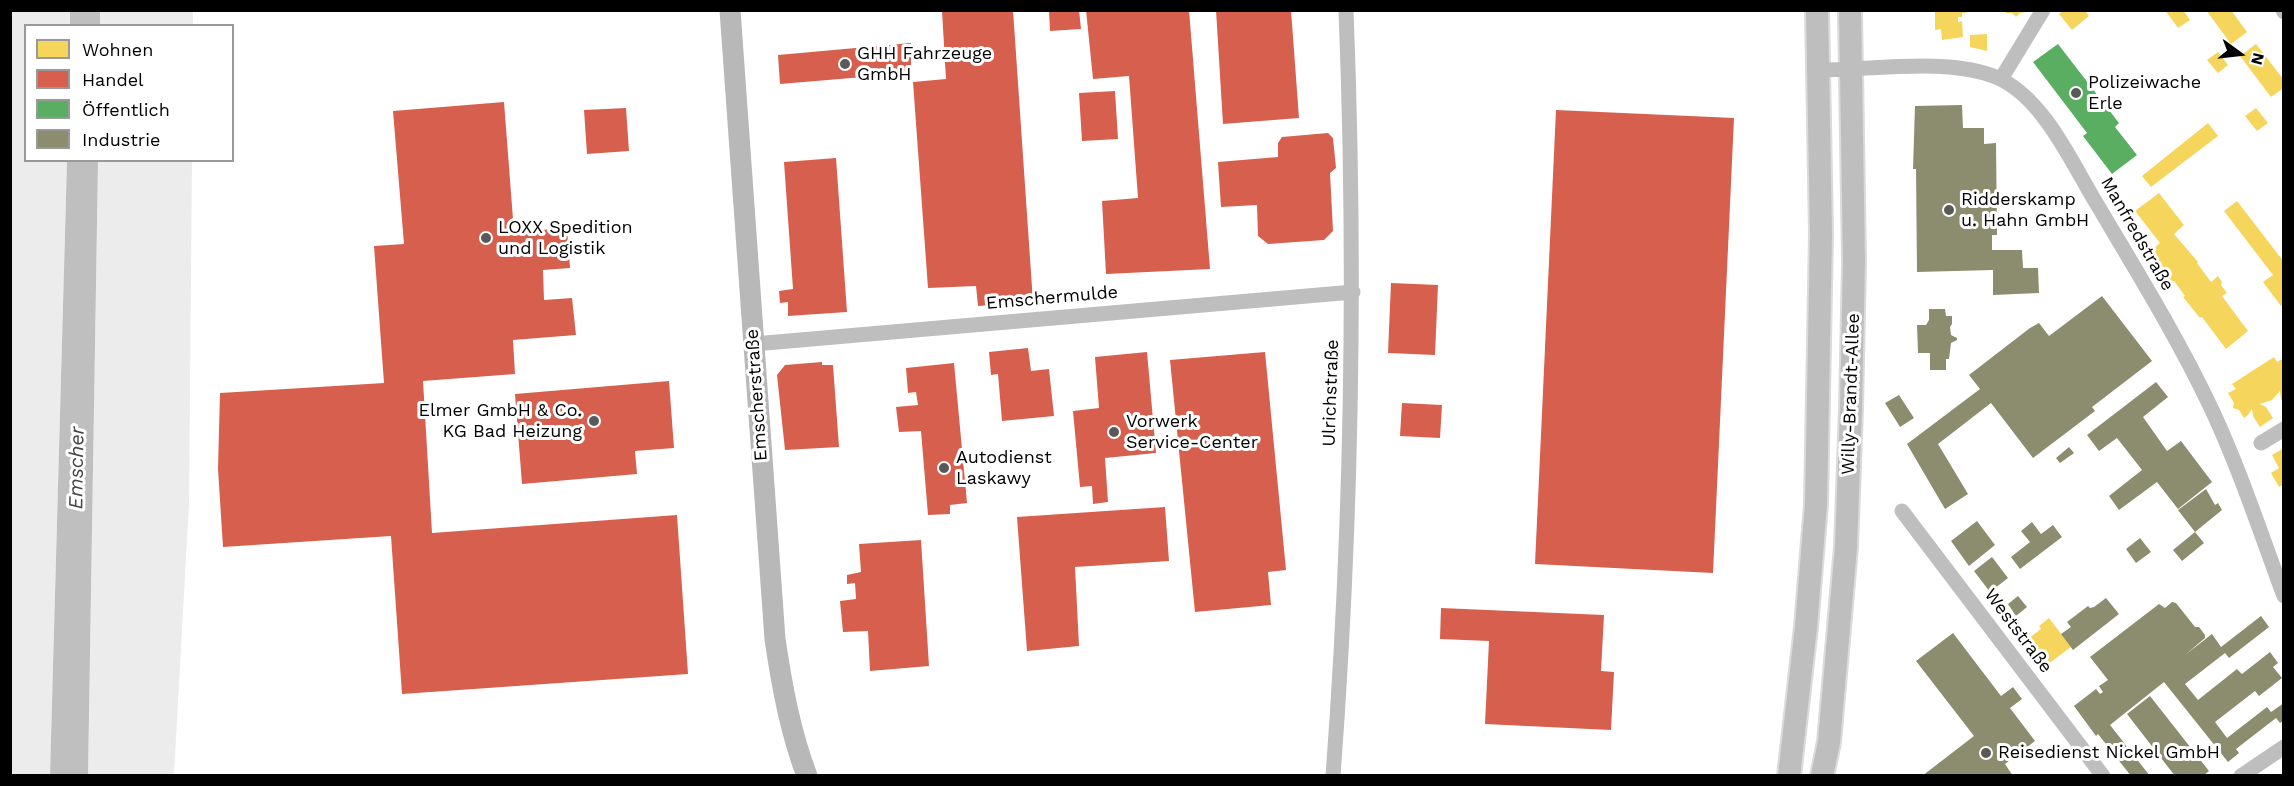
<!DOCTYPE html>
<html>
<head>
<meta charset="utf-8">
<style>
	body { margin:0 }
	#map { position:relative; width:2294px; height:786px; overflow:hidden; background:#fff; font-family:"Work Sans",sans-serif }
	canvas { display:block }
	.frame { position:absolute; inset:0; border:12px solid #000; pointer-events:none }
	.legend { position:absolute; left:24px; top:24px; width:210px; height:138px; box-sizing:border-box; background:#fff; border:2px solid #999; margin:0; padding:8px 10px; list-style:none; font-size:18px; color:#000 }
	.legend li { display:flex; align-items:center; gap:12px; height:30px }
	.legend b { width:30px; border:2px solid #999 }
	.north { position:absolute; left:2210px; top:24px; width:60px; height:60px; -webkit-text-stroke:4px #fff; paint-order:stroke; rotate:105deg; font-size:16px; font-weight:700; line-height:24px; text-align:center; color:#000 }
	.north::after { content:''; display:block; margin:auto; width:21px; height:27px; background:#000; clip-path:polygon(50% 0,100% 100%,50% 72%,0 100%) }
</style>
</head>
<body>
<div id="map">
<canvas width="2294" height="786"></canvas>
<div class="frame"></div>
<ul class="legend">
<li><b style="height:16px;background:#f6d55c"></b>Wohnen</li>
<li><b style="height:16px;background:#d6604d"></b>Handel</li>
<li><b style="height:16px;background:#5aae61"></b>Öffentlich</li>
<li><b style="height:16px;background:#8c8c6e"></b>Industrie</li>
</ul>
<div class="north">N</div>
</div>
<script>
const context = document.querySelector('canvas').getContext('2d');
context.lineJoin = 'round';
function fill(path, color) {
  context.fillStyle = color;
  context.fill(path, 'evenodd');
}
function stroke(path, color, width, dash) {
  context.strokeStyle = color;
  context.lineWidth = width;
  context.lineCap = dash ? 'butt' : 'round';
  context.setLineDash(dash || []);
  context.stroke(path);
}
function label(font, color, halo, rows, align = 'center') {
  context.font = font + ' "Work Sans",sans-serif';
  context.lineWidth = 6;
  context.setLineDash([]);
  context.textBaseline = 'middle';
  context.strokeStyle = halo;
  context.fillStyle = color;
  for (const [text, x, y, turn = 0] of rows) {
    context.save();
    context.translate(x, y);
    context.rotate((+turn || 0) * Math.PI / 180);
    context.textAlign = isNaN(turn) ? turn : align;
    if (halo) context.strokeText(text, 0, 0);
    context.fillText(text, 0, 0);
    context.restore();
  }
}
const green = new Path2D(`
	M10 11H70V25L26 26V160L67 161 50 775H11Z
	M100 11H193V25L100 26Z
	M98 161H192L189 503 174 775 88 776Z`);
const water = new Path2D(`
	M70 11H100V25H70Z
	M67 161H98L88 776 50 775Z`);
const homes = new Path2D(`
	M1935 10H1969V12L1962 13V17H1958V22L1962 21 1963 37 1942 40 1941 29 1935 30Z
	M2006 10H2026V12L2020 13 2016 17 2012 13H2006Z
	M2064 10H2085L2089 16 2072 30 2059 14Z
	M2165 10H2183L2190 20 2178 28Z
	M2206 10H2231L2247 32 2231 44Z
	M1987 34V51L1970 47V35Z
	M2256 44 2284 80V88L2271 97 2240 56Z
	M2218 52 2228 65 2218 73 2207 60Z
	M2256 108 2268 123 2257 131 2245 116Z
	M2208 123 2218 136 2151 187 2142 176Z
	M2159 193 2184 225 2174 234 2198 262 2197 263 2211 282 2218 276 2222 282 2221 285 2227 293 2222 296 2248 331 2226 349 2202 317 2200 318 2183 297 2185 296 2174 281H2170L2155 261 2156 258 2151 251 2160 243 2135 211Z
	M2237 201 2284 262V304L2281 306 2263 282 2273 275 2224 211Z
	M2274 357 2277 362 2284 358V404L2281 399 2280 391 2272 400 2260 404 2266 407 2273 418 2260 427 2253 416 2252 409 2248 415 2244 418 2239 410 2233 408 2234 403 2228 393 2236 389 2232 384Z
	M2284 448V484L2279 487 2271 473 2279 468 2272 455Z
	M2049 618 2071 647 2044 667 2025 641 2041 629 2039 626Z`);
const shops = new Path2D(`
	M1013 10 1033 302 978 306 976 286 928 288 913 82 946 79 942 11Z
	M1049 10H1079L1081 29 1050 31Z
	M1086 10H1189L1210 269 1106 274 1102 201 1138 198 1129 76 1093 79Z
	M1216 10H1291L1299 118 1223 124Z
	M911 43V73L780 84 778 55Z
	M1115 91 1118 139 1082 141 1079 93Z
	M504 102 514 232 567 228 570 268 543 270 544 300 572 298 576 335 513 340 515 374 423 381 432 533 677 515 688 674 402 694 391 536 223 547 218 469 220 393 384 383 374 246 404 244 393 111Z
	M626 108 629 151 587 154 584 110Z
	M1556 110 1734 118 1713 573 1535 564Z
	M1328 133 1333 138 1336 168 1330 173 1333 231 1324 240 1268 244 1258 236 1257 205 1221 207 1218 162 1278 157V143L1282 137Z
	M836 158 847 312 788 316V302L780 303 779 291 793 289 784 162Z
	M1391 283 1438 285 1435 355 1388 353Z
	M1028 348 1031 371 1049 369 1054 416 1002 421 998 374 991 375 989 352Z
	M1147 352 1156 453 1105 458 1108 502 1093 504 1092 486 1080 487 1073 411 1099 408 1095 357Z
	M1265 352 1286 570 1268 572 1271 605 1195 612 1170 360Z
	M822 362V365H833L839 447 785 450 777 375 785 365Z
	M954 363 967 503 950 505V514L928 515 921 431 899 432 896 407 918 405 916 392 908 393 906 368Z
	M669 381 674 448 635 451 637 474 522 484 515 394Z
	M1402 403 1442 405 1440 438 1400 436Z
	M1165 507 1169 561 1075 567 1079 646 1027 651 1017 517Z
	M921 540 929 666 870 671 868 631 843 632 840 601 856 599 855 583 847 584V575L861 572 859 544Z
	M1441 608 1604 615 1601 671 1614 672 1611 730 1485 724 1489 641 1440 639Z`);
const public = new Path2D(`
	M2058 44 2119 123 2115 127 2137 155 2112 174 2083 136 2087 133 2033 62Z`);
const industry = new Path2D(`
	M1962 105 1963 128H1984V144L1996 143 1997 235H1992V250H2022L2023 268H2038L2039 293 1993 295V270L1917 272 1916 169H1913L1915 106Z
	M2102 296 2152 361 2092 407 2095 411 2033 458 1991 403 1938 444 1968 494 1945 509 1907 444 1980 389 1969 375 2030 328 2039 323 2049 336Z
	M1929 309H1945L1946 316H1952V324L1950 327 1951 335 1957 338V340L1951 343 1949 359H1946V370H1930V353H1918L1917 325H1926L1929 320Z
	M2156 382 2168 397 2143 417 2167 451 2181 441 2212 482 2178 509 2157 482 2119 510 2109 496 2142 470 2117 438 2099 451 2087 435Z
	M1899 395 1914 418 1900 427 1885 403Z
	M2069 447 2074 453 2060 463 2056 458Z
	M2206 489 2215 505 2218 503 2222 510 2195 532 2178 510Z
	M1977 521 1995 545 1969 566 1951 541Z
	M2032 522 2041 534 2053 525 2062 537 2020 569 2011 557 2030 542 2021 531Z
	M2195 532 2204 543 2182 561 2173 550Z
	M2140 538 2151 552 2136 563 2126 549Z
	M1992 557 2008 578 1990 592 1974 571Z
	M2018 596 2027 607 2016 616 2008 604Z
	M2106 598 2119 614 2073 650 2061 634 2071 627 2067 622 2088 606 2090 608 2094 607Z
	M2172 602 2176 603 2195 627H2199L2205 635V638L2185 655 2212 634 2221 647 2261 616 2269 627 2229 658 2225 653 2185 684 2198 700 2237 669 2242 674 2270 652 2278 663 2273 667 2282 678 2259 696 2255 691 2215 722 2227 738 2267 707 2271 712 2284 703V720L2280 723 2276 718 2236 749 2239 753 2228 762 2164 682 2110 725 2150 776H2131L2098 734 2096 736 2074 706 2096 689 2100 694 2103 692 2099 686 2108 680 2090 657 2159 604 2165 608Z
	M1953 633 2001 696 2013 687 2022 699 2010 708 2035 741 2005 764 2013 776H1922L1974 736 1916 661Z
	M2150 696 2209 771 2203 776H2175L2127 714Z`);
const street = new Path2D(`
	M2283 10 2284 12
	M1819 70C1873 70 1950 57 1998 78 2043 98 2071 161 2095 201 2136 270 2178 338 2212 410 2240 470 2261 534 2284 596
	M2001 79 2043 10
	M754 344 1353 292
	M2261 443 2284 429
	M1902 511 2103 776
	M1333 776C1352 521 1356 265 1346 10
	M2241 776 2284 747`);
const secondary = new Path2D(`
	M730 10 775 639C782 686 790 731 807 776`);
const primary = new Path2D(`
	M1789 776 1806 627 1816 504 1821 234 1817 10
	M1822 776 1829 742 1846 547 1851 409 1854 262 1850 10`);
const markers = [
	[845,64,6,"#595959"],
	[2076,93,6,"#595959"],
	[1949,210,6,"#595959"],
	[486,238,6,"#595959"],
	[594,421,6,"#595959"],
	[1114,432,6,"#595959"],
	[944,468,6,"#595959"],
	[1986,753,6,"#595959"]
];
const poiNames = [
	["GHH Fahrzeuge",857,54],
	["GmbH",857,75],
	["Polizeiwache",2088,83],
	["Erle",2088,104],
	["Ridderskamp",1961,200],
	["u. Hahn GmbH",1961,221],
	["LOXX Spedition",498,228],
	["und Logistik",498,249],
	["Elmer GmbH & Co.",582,411,"right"],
	["KG Bad Heizung",582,432,"right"],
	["Vorwerk",1126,422],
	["Service-Center",1126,443],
	["Autodienst",956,458],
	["Laskawy",956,479],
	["Reisedienst Nickel GmbH",1998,753]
];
const streetNames = [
	["Manfredstraße",2137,234,60],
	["Emschermulde",1052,298,-5],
	["Ulrichstraße",1331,393,-88],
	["Willy-Brandt-Allee",1851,394,-88],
	["Emscherstraße",757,395,-94],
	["Weststraße",2018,631,53]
];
const waterNames = [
	["Emscher",77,468,-89]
];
fill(green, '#ececec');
fill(water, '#bfbfbf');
fill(homes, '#f6d55c');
fill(shops, '#d6604d');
fill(public, '#5aae61');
fill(industry, '#8c8c6e');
stroke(primary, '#dbdbdb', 26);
stroke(street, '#bebebe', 15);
stroke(secondary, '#b8b8b8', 21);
stroke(primary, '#bebebe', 22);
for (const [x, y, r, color] of markers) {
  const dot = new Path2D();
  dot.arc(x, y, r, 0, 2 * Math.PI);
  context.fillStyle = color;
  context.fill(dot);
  stroke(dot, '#fff', 2);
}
label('18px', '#000', '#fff', poiNames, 'left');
label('18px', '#000', '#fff', streetNames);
label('italic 20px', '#444', '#fff', waterNames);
</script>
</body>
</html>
